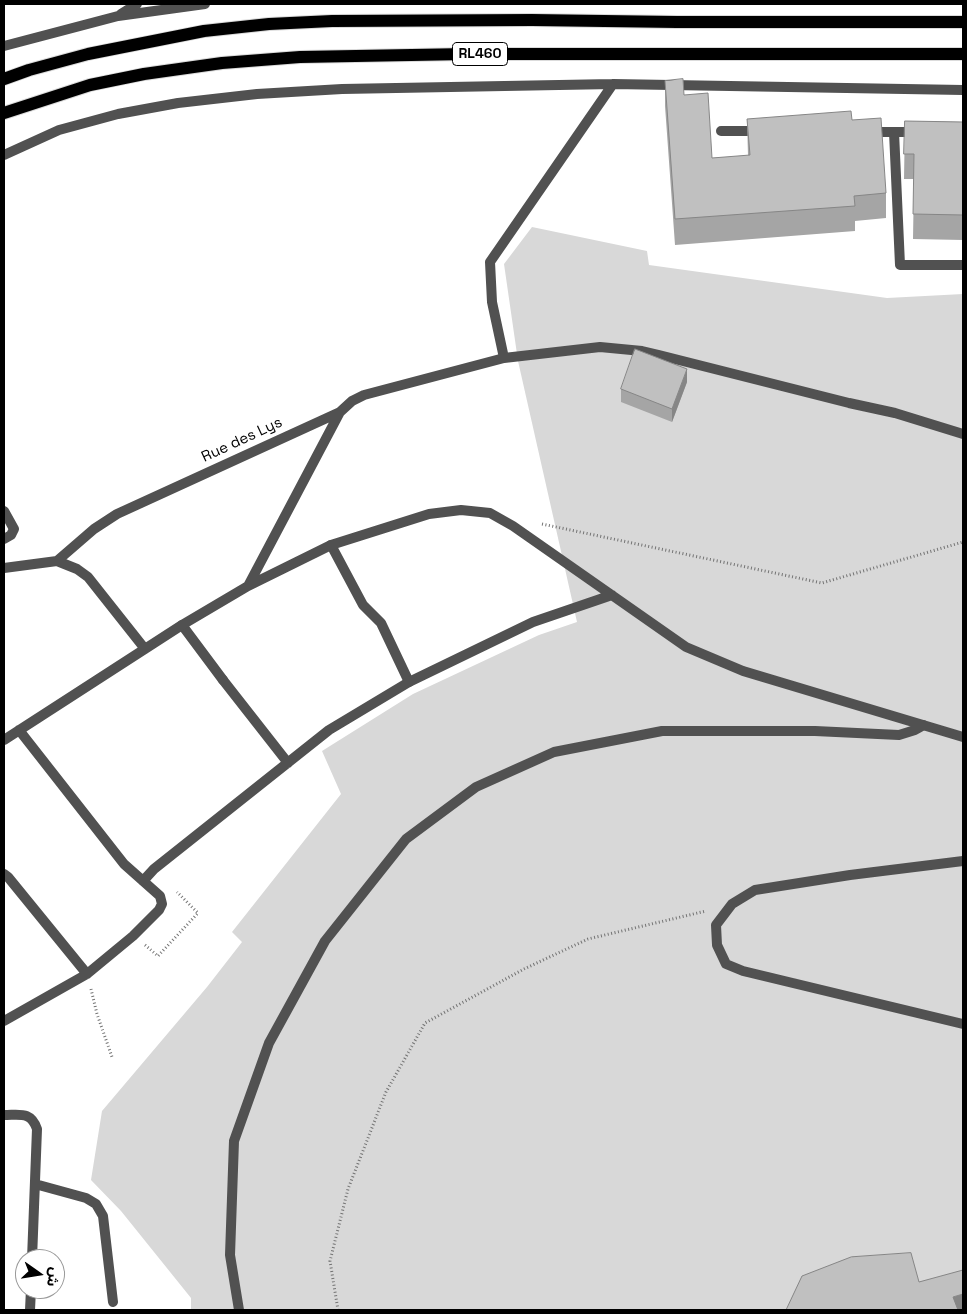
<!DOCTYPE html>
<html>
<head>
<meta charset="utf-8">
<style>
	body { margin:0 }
	#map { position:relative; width:967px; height:1314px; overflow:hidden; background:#fff; font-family:"Space Grotesk","Noto Sans Arabic",sans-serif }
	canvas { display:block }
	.frame { position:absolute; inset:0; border:5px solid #000; pointer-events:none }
	.north { position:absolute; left:15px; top:1249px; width:50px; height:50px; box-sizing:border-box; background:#fff; border:1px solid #999; border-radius:50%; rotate:103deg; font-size:14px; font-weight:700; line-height:20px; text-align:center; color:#000 }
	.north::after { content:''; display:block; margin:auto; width:18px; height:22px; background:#000; clip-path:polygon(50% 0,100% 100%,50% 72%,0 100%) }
</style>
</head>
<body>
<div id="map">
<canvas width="967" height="1314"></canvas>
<div class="frame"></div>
<div class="north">ش</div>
</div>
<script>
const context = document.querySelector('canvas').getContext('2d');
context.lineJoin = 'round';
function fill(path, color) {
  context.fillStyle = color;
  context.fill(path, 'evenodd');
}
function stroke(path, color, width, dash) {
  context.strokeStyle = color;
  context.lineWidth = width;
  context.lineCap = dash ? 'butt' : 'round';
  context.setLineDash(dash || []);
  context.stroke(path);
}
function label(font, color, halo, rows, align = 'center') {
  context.font = font + ' "Space Grotesk",sans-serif';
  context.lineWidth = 4;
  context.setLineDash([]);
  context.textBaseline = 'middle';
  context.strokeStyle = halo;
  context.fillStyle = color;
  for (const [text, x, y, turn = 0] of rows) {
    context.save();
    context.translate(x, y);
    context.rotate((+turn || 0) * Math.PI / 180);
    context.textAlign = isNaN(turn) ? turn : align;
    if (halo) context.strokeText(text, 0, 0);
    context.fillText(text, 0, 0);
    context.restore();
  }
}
const green = new Path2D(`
	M532 227 647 251 649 265 887 298 963 294V1310H191V1298L121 1211 91 1180 102 1111 207 987 242 942 232 932 341 794 322 751 413 694 539 635 577 622 518 361 504 264Z`);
const path = new Path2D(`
	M542 524 822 583 963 542
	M145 945 158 956 198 913 177 892
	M91 989 97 1014 112 1057
	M338 1310 330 1261 348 1189 386 1092 425 1023 524 969 588 939 706 911`);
const service = new Path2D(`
	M721 131H760
	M870 132H918
	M894 132 900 265H963`);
const pedestrian = new Path2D(`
	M331 545 363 605 381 623 409 682
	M182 625 223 680`);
const minor = new Path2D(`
	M121 14 137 4
	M4 46 118 16 205 4
	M4 155 59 130 118 114 178 103 257 94 342 89 613 84 963 90
	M504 358 492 302 490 262 613 84
	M4 511 14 529 11 535 4 539
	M57 561 77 569 88 577 145 649
	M4 568 57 561 94 529 117 514 340 412 352 401 364 395 504 358 600 347 642 351 659 355 849 403 895 413 963 434
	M248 586 340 412
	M223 680 288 763
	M4 740 182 625 248 586 331 545 429 514 461 510 490 513 513 526 686 647 743 671 963 737
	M963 861 850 875 755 890 732 904 716 925 717 945 726 964 743 971 963 1024
	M4 874 8 877 87 974
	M143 881 154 869 329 730 409 682 533 622 612 595
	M4 1021 87 974 133 936 159 910 162 904 160 896 124 864 19 730
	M4 1115C20 1115 31 1111 37 1129L32 1259
	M35 1184 86 1198 96 1204 103 1216 113 1302
	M30 1310 31 1289
	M239 1310 230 1255 234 1141 269 1043 325 941 406 839 476 787 554 752 662 731H815L899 735 915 730 924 725`);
const primary = new Path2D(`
	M4 79 29 70 88 54 204 31 269 24 332 21 532 20 677 22H963
	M4 113 90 85 144 74 222 63 300 57 467 54H963`);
const wall = new Path2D(`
	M665 81 684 95 712 158 748 156 747 119 852 120 886 193V218L855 221V231L675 245 665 106Z
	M905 121 963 122V240L913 239 914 179H904Z
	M687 382 672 422 621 402V389Z`);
const shadedWall = new Path2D(`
	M687 369V382L672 422V409Z
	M963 1294V1310H953V1297Z`);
const building = new Path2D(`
	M683 79 684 95 708 93 712 158 750 155 747 119 851 111 852 120 881 118 886 193 854 196 855 206 675 219 665 81Z
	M905 121 963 122V215L913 214 914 154H904Z
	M635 349 687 369 672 409 621 389Z
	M911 1253 919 1282 963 1270V1294L953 1297 958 1310H786L802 1276 851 1257Z`);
const shields = [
	[480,54,55]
];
const shieldNames = [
	["RL460",480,54]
];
const streetNames = [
	["Rue des Lys",242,440,-25]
];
fill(green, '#d8d8d8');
stroke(primary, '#dbdbdb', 14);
stroke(path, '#737373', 3, [1, 2.5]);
stroke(service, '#515151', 10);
stroke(pedestrian, '#515151', 10);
stroke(minor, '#515151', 10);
stroke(primary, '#000', 12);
fill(wall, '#a5a5a5');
fill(shadedWall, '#868686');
fill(building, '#c0c0c0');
stroke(building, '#868686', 1);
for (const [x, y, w] of shields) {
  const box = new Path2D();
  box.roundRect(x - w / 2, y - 11.5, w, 23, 4);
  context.fillStyle = '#fff';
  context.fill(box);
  stroke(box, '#000', 1);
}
label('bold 14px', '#000', null, shieldNames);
label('15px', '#000', '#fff', streetNames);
</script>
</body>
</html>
